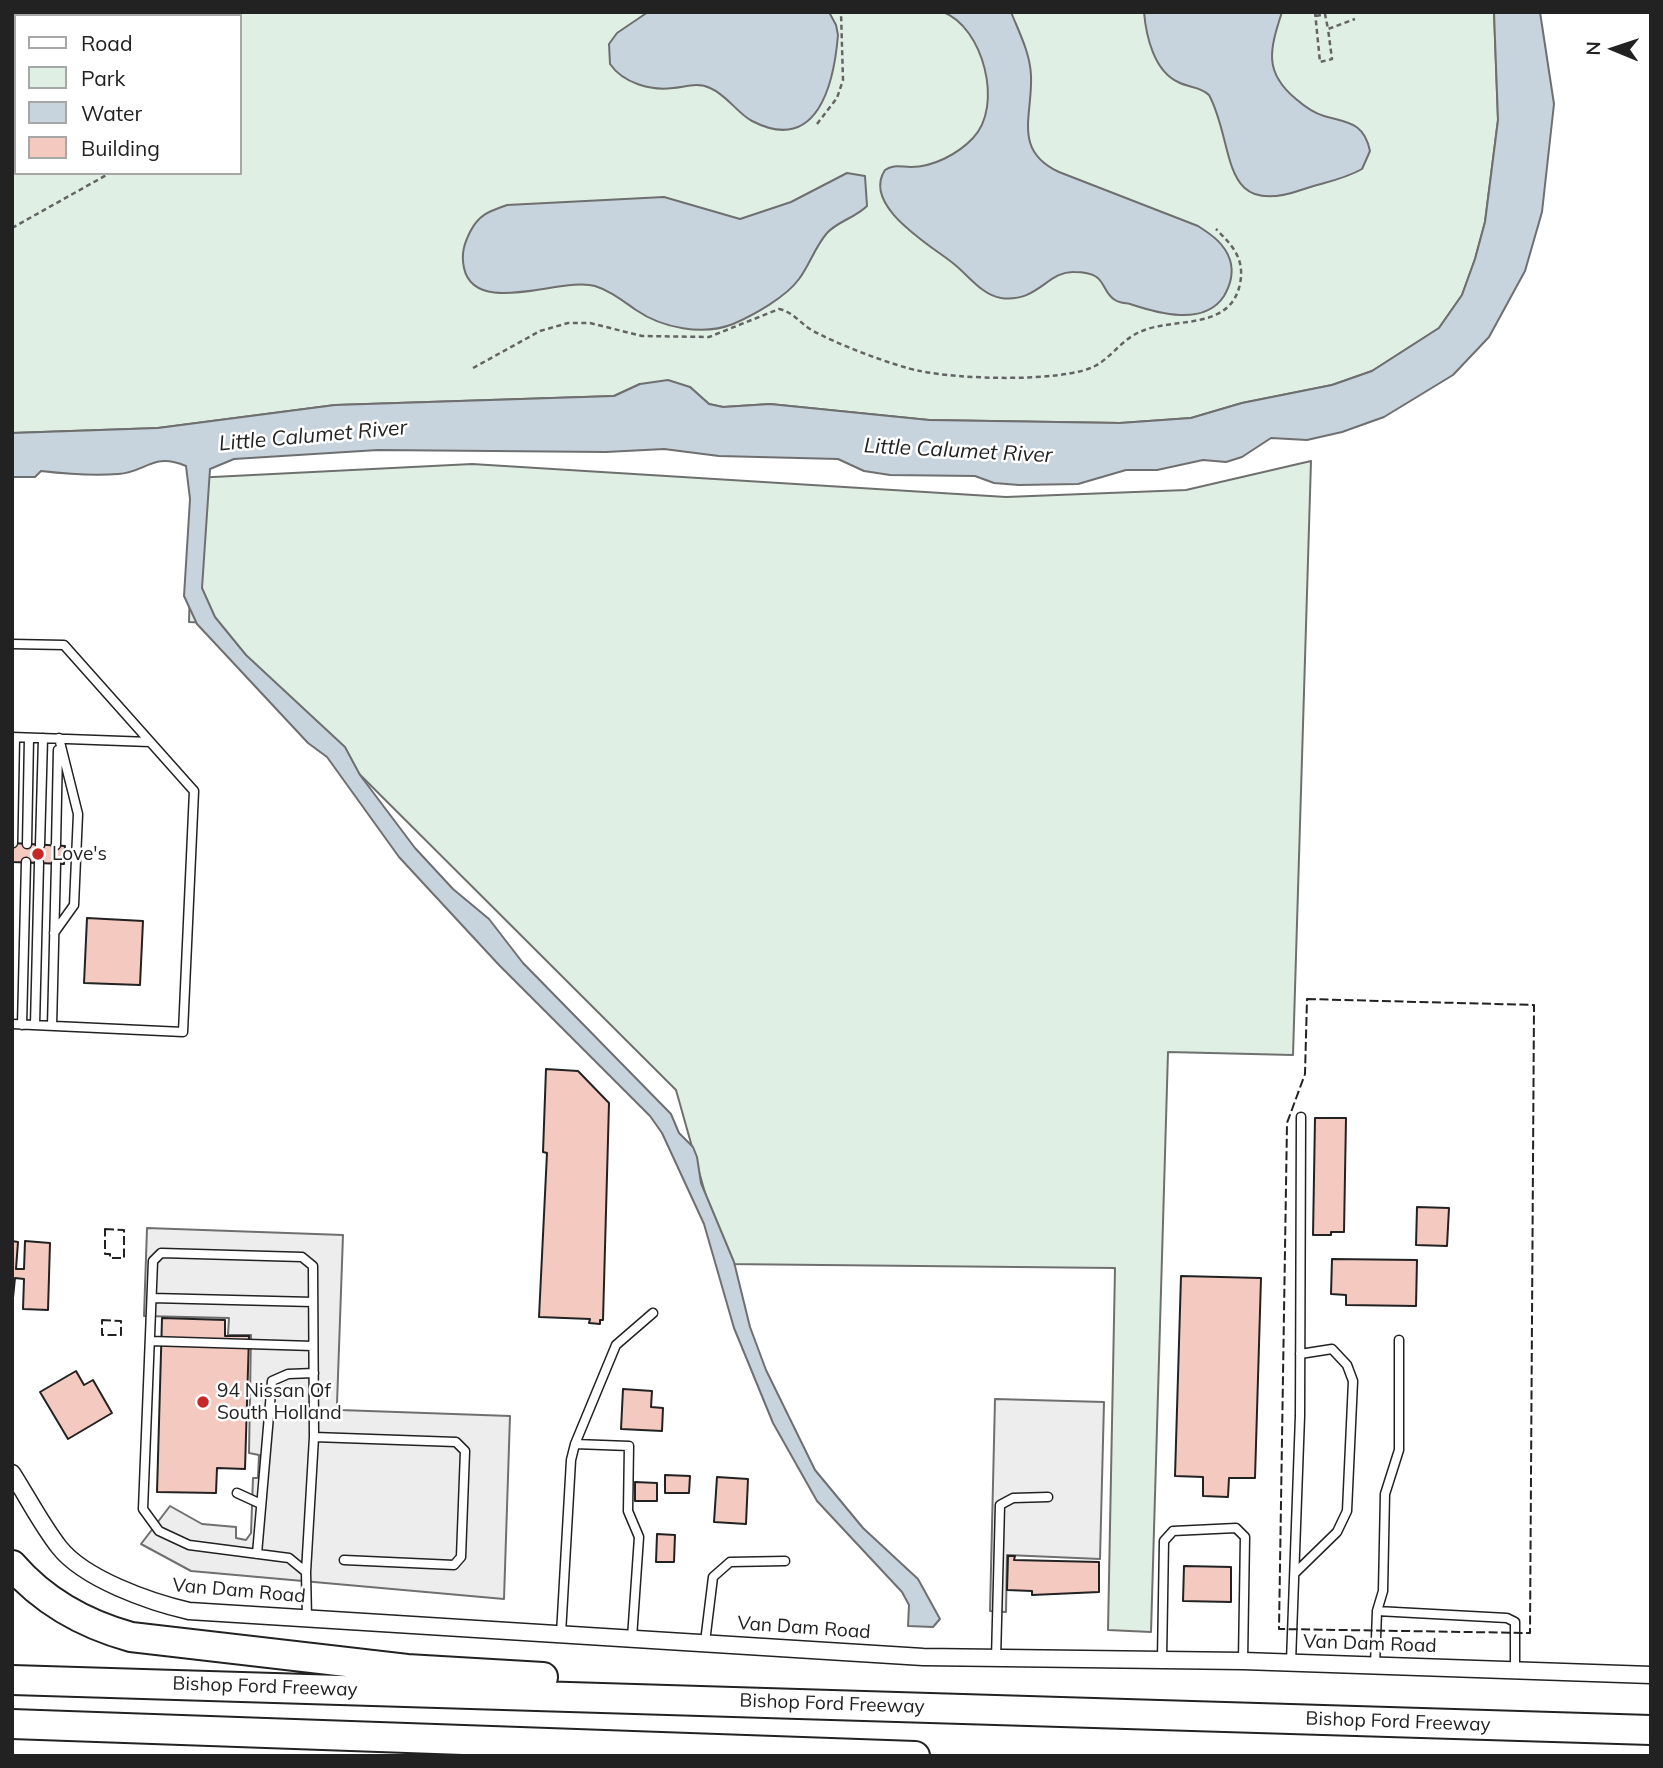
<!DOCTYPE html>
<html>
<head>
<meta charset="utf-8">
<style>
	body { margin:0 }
	#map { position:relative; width:1663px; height:1768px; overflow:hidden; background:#fff; font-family:Mulish,sans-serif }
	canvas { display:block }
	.frame { position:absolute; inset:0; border:14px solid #222; pointer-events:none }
	.legend { position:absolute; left:14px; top:14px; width:228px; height:161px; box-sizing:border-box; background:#fff; border:2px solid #a7a7a7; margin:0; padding:9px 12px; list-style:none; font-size:21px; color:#222 }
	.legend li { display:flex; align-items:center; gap:14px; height:35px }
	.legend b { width:35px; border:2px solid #a7a7a7 }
	.north { position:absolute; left:1579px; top:14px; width:70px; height:70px; -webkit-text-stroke:5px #fff; paint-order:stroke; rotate:272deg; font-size:19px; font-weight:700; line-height:28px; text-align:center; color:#222 }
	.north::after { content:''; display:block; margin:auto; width:24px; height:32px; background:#222; clip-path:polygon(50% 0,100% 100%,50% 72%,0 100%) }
</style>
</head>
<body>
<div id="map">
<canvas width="1663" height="1768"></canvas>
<div class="frame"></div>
<ul class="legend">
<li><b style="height:9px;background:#fff"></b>Road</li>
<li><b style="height:19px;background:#e0efe3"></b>Park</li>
<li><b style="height:19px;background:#c7d3dd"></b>Water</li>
<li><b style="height:19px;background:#f3c9c0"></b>Building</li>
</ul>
<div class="north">N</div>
</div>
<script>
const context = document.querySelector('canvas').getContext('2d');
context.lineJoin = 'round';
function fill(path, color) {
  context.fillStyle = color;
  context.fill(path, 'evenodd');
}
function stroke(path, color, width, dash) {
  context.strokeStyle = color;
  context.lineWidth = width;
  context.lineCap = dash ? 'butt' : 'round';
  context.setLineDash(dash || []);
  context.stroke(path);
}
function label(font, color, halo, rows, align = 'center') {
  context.font = font + ' Mulish,sans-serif';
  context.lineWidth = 5;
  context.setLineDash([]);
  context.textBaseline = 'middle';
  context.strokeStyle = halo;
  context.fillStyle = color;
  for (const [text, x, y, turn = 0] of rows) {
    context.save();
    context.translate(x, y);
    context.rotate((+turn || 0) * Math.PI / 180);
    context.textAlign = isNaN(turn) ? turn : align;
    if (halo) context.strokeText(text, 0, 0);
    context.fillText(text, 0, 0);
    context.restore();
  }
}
const green = new Path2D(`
	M12 12H1494L1498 120 1485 222 1475 259 1462 295 1439 328 1372 371 1332 385 1242 403 1191 418 1120 423 929 420 770 404 723 407 709 404 690 387 640 384 614 396 335 405 158 428 12 433ZM16 16H240V173H16Z
	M1311 461 1293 1055 1168 1052 1151 1632 1108 1630 1115 1268 725 1264 676 1090 208 623 189 622 193 478 472 464 1006 497 1186 490Z`);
const parking = new Path2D(`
	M147 1228 343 1235 337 1404 340 1410 510 1416 504 1599 191 1571 141 1544 170 1506 202 1524 236 1527V1538L246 1540 251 1533 253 1478H258L259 1455 249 1453 251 1335H228L229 1318 144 1316Z
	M995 1399 1104 1402 1100 1559 1007 1555 1006 1612 990 1611Z`);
const water = new Path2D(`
	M648 12H829L836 25 838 35C834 83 818 155 752 121 737 113 727 95 710 88 698 82 685 87 673 88 651 91 623 83 610 64L609 44 617 33Z
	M943 12H1011C1019 32 1030 53 1031 75 1033 115 1012 150 1059 172L1198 226C1212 235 1225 244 1230 260 1234 273 1231 284 1224 296 1204 327 1157 313 1130 304 1125 303 1119 303 1115 300 1099 290 1109 272 1074 272 1047 271 1038 303 1001 298 982 295 969 276 954 264 932 246 861 206 885 170 893 164 901 167 911 167 933 167 958 154 973 138 1004 106 983 27 943 12Z
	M1144 12H1282C1270 49 1263 72 1296 99 1304 106 1314 113 1324 116 1348 123 1364 122 1370 151L1362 169C1343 180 1321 183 1301 190 1218 219 1236 145 1209 95 1200 86 1189 88 1178 82 1154 71 1146 36 1144 12Z
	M1494 12H1540L1554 104 1542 212 1525 271 1489 337 1453 375 1384 417 1342 432 1307 440 1271 438 1242 457 1226 462 1203 460 1157 470H1126L1078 484 1019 485 994 483 975 476 890 475 864 471 838 459 719 456 664 449 606 452 378 450 234 459 210 469 202 588 215 617 246 655 345 747 360 775 415 848 453 889 489 919 523 963 671 1114 679 1133 693 1147 697 1157 701 1183 734 1262 750 1327 766 1370 815 1470 863 1528 918 1579 940 1619 933 1627 908 1626 909 1605 902 1592 817 1501 773 1423 734 1328 704 1224 662 1133 650 1116 499 965 423 883 399 857 327 757 308 743 197 624 184 596 190 499 186 466C152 452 147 472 118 474 92 476 67 474 41 471L35 477H12V433L158 428 335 405 614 396 640 384 668 380 690 387 709 404 723 407 770 404 929 420 1120 423 1191 418 1242 403 1332 385 1372 371 1439 328 1462 295 1475 259 1485 222 1498 120Z
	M847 173 865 176 867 206C855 218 838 221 827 233 815 247 810 264 799 279 786 297 754 315 733 324 703 336 662 328 636 310 623 301 611 291 595 286 563 276 475 318 464 268 461 254 464 244 470 232 479 214 490 211 507 205L664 197 740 219 791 202Z`);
const building = new Path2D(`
	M12 843 65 846 64 864 12 862Z
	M87 918 143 921 140 985 84 983Z
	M546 1069 578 1071 609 1103 603 1320H600V1324L589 1323 590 1319 539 1317 547 1153 543 1152Z
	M1315 1118H1346L1344 1232H1331V1235H1313Z
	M1417 1207 1449 1208 1447 1246 1416 1245Z
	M12 1241 18 1242 16 1269H24L25 1241 50 1243 48 1310 23 1309 24 1279 15 1278 12 1308Z
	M1332 1259 1417 1260 1416 1306 1346 1305V1295L1331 1294Z
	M1181 1276 1261 1278 1255 1478H1229L1228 1497 1203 1496V1477L1175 1476Z
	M162 1318 225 1320V1336H249L245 1469 217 1468 216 1493 157 1492Z
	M76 1371 84 1385 93 1380 112 1413 68 1439 40 1392Z
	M623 1389 652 1391 651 1407 663 1408 662 1431 621 1429Z
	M665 1475 690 1476 689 1493H665Z
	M717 1477 748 1479 746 1524 714 1522Z
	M635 1482 657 1483V1501H635Z
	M657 1534 675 1535 674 1562H656Z
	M1008 1556H1015L1014 1560 1099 1562V1592L1032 1595V1591L1007 1590Z
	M1184 1566 1231 1567V1602L1183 1601Z`);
const path = new Path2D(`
	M81 12 111 16
	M1315 12 1320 62 1332 59 1328 29 1355 19
	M112 16 133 12
	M1316 16 1325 14 1328 29
	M817 124 837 98 843 80 841 12
	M12 228 110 173
	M473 368 540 331 568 323H590L642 336 709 337 779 309C793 312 799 322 810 329 833 343 894 366 920 371 957 379 1062 383 1095 366 1112 357 1123 338 1142 331 1175 317 1230 331 1240 284 1245 259 1233 246 1216 229`);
const lane = new Path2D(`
	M12 644 64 645 194 791 183 1032 12 1024
	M12 737 150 742
	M13 843 15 738
	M27 844 29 738
	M40 845 43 738
	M56 845 58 750
	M54 933 74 905 78 814 59 738
	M22 1025 26 862
	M35 1025 39 863
	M52 1026 56 864
	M152 1298 313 1302
	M150 1341 313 1346
	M314 1437 456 1442 465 1451 461 1557 454 1565 344 1560
	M575 1444 629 1446 628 1511 639 1537 632 1638
	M237 1493 261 1504
	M257 1554 272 1381 288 1374 314 1373
	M306 1572 314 1437 313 1266 302 1257 161 1253 153 1261 143 1509 159 1531 189 1545 289 1558 306 1572 307 1618
	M1295 1573 1337 1532 1347 1511 1353 1381 1347 1365 1332 1349 1300 1354
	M1377 1611 1507 1618 1515 1622V1670
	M561 1634 571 1460 575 1444 616 1345 653 1313
	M705 1642 713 1577 730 1562 785 1561
	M996 1659 1000 1505 1013 1498 1048 1497
	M1162 1659 1164 1541 1173 1531 1236 1528 1245 1537 1243 1661
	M1291 1662 1300 1416 1301 1117
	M1375 1665 1377 1611 1383 1591 1385 1494 1399 1450V1340`);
const street = new Path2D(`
	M12 1473C28 1498 41 1524 59 1547 84 1579 150 1602 189 1611L923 1657 1243 1661 1651 1675`);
const highway = new Path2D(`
	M12 1565C44 1602 84 1624 131 1637L407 1669 543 1677
	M12 1680 1651 1730
	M12 1724 915 1756`);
const fence = new Path2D(`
	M1307 999 1534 1005 1530 1633 1279 1629 1287 1123 1305 1074Z
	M105 1229 124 1230V1258H110V1254H105Z
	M102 1320 121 1321V1335H102Z`);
const markers = [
	[38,854,7,"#c62828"],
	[203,1402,7,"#c62828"]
];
const poiNames = [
	["Love's",52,854],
	["94 Nissan Of",217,1391],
	["South Holland",217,1413]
];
const streetNames = [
	["Van Dam Road",239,1591,5],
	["Van Dam Road",804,1628,4],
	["Van Dam Road",1370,1644,2],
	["Bishop Ford Freeway",265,1687,2],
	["Bishop Ford Freeway",832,1704,2],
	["Bishop Ford Freeway",1398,1722,2]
];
const waterNames = [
	["Little Calumet River",313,436,-5],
	["Little Calumet River",958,451,3]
];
fill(green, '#e0efe3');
stroke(green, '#6f6f6f', 2);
fill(parking, '#ededed');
stroke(parking, '#6f6f6f', 2);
fill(water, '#c7d3dd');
stroke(water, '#6f6f6f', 2);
fill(building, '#f3c9c0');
stroke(building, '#222', 2);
stroke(lane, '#222', 11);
stroke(street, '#222', 19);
stroke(highway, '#222', 32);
stroke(path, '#646464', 2.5, [5, 3.5]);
stroke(lane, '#fff', 8);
stroke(street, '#fff', 16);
stroke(highway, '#fff', 28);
stroke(fence, '#222', 2, [9, 3.5]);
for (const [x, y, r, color] of markers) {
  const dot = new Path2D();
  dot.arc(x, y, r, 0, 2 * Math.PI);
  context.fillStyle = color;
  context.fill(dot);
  stroke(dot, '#fff', 2.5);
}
label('19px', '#222', '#fff', poiNames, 'left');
label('19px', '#222', '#fff', streetNames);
label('italic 21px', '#222', '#fff', waterNames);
</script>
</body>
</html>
